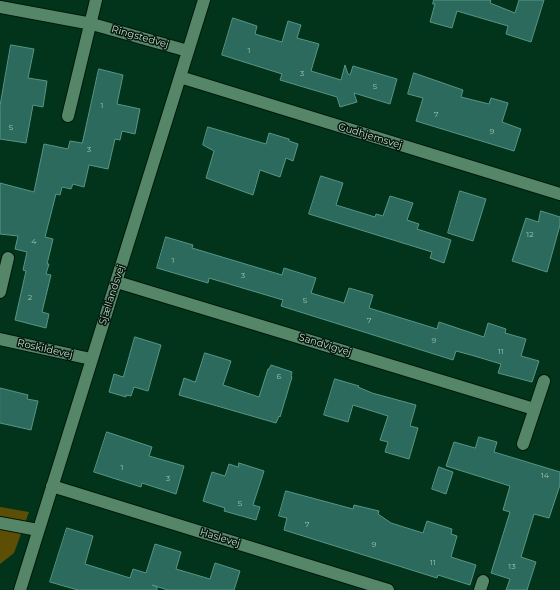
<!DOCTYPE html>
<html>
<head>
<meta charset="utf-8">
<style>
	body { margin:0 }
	canvas { display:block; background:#01341b }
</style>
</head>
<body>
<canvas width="560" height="590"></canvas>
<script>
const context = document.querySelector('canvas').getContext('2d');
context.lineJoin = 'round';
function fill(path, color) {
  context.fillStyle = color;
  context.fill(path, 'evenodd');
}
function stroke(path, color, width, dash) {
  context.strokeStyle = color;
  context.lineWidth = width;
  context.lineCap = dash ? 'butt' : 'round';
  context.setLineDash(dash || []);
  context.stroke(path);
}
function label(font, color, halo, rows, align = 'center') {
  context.font = font + ' Montserrat,sans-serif';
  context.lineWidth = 3;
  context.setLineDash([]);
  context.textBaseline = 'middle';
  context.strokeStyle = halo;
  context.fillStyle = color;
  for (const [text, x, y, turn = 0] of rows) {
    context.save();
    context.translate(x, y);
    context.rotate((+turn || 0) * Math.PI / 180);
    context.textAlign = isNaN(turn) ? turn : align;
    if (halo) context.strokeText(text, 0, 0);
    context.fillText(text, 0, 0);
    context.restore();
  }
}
const green = new Path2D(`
	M0 507 29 512 14 553 0 564Z`);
const building = new Path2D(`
	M434 0H491L490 3 515 13 519 0H544L531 42 506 34 508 26 457 11 452 28 430 22 435 4H433Z
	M233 18 257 26 255 34 282 42 288 21 301 25 297 38 319 44 311 71 341 80 345 65 348 74 350 75 353 66 397 79 390 104 354 93 357 102 340 107 337 97 280 80 282 74 222 55Z
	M11 45 34 49 28 78 47 81 43 107 33 105 26 143 0 139V106Z
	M99 69 123 75 117 104 140 109 135 134 122 131 120 140 115 139 108 169 89 165 84 187 73 184 71 189 62 187 60 195 56 194 45 237 53 239 47 264H49L46 274 51 275 42 312 49 314 46 328 15 320 26 271 23 270 27 252 15 249 18 236 0 234V183L34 192 44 144 68 149 70 141 82 143Z
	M414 73 463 90 461 97 489 104 491 98 508 103 502 122 521 129 514 151 416 121 423 98 408 94Z
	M208 127 266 144 269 133 289 139V141L298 144 293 161 286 158 280 177 260 170 253 195 206 178 214 151 203 145Z
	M321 176 343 183 336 205 375 217 376 214 383 216 390 196 413 203 407 220 419 224 417 229 451 240 444 263 430 258 432 252 309 214Z
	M460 191 486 199 473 241 448 233Z
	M541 211 560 217V225L547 272 512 261 526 218 538 222Z
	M166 237 193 245 192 248 282 275 284 268 316 278 311 293 344 303 349 288 373 295 369 308 437 329 439 322 484 337 488 323 506 329 505 333 526 339 521 356 539 361 532 382 498 373 501 364 471 355 456 351 453 360 281 306 283 300 209 278 208 283 157 268Z
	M135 337 161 345 148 391 134 387 131 396 126 395V397L109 392 114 374 123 377Z
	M205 353 231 361 223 385 259 397 268 369H269L271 365 292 372 291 376 292 377 280 417 279 416 276 423 179 395 184 378 195 382Z
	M335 379 359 386 358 387 372 393 416 405 410 426 418 428 409 459 385 452 388 442 380 440 388 416 353 405 348 422 324 415Z
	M0 388 28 395 27 399 38 401 31 430 0 423Z
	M107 432 152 447 149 456 184 466 176 494 142 483 141 487 94 472Z
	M479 437 497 442 494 452 560 472V485L549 518 534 514 521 557 536 562 527 590H506L510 579 491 573 510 512 503 510 510 486 446 466 454 442 475 448Z
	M239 463 264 471 253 505 260 507 256 520 224 511 225 508 203 501 212 472 225 476 229 464 238 467Z
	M439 467 453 472 446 494 432 489Z
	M286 491 353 509 354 505 379 511 378 514 391 523 423 533 427 521 452 529 451 534 457 536 451 557 476 565 470 585 438 575 437 578 284 530 287 518 279 516Z
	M67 528 93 536 85 564 130 578 133 569 146 573 155 544 181 552 176 569 210 579 215 563 240 571 234 590H168L152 585 157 587V590H78L50 582Z`);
const minor = new Path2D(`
	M0 7 92 24 188 51
	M180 77 560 194
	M68 116 96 0
	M117 282 534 409
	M0 292 8 258
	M0 339 91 359
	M523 444 544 381
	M52 486 388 590
	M0 523 38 530
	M20 590 204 0
	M480 590 483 581`);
const numberNames = [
	["1",249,51],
	["3",302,74],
	["5",375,87],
	["1",102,106],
	["7",436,115],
	["5",11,128],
	["9",492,132],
	["3",89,150],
	["12",530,235],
	["4",34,242],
	["1",173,261],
	["3",243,276],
	["2",30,298],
	["5",305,301],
	["7",369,321],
	["9",434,341],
	["11",501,352],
	["6",279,377],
	["1",122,468],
	["14",545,476],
	["3",168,479],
	["5",240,504],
	["7",307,525],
	["9",374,545],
	["11",433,563],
	["13",512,567]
];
const streetNames = [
	["Ringstedvej",140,37,16],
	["Gudhjemsvej",370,136,17],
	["Sjællandsvej",112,295,-72],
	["Sandvigvej",325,345,17],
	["Roskildevej",45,349,13],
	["Haslevej",220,538,17]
];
fill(green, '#5d4e06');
fill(building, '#2b6a5c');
stroke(building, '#579585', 1);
stroke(minor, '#02180b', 14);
stroke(minor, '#568668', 12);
label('8px', '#9ec0b0', null, numberNames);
label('10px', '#c4ddcc', '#05170c', streetNames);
</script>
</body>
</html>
